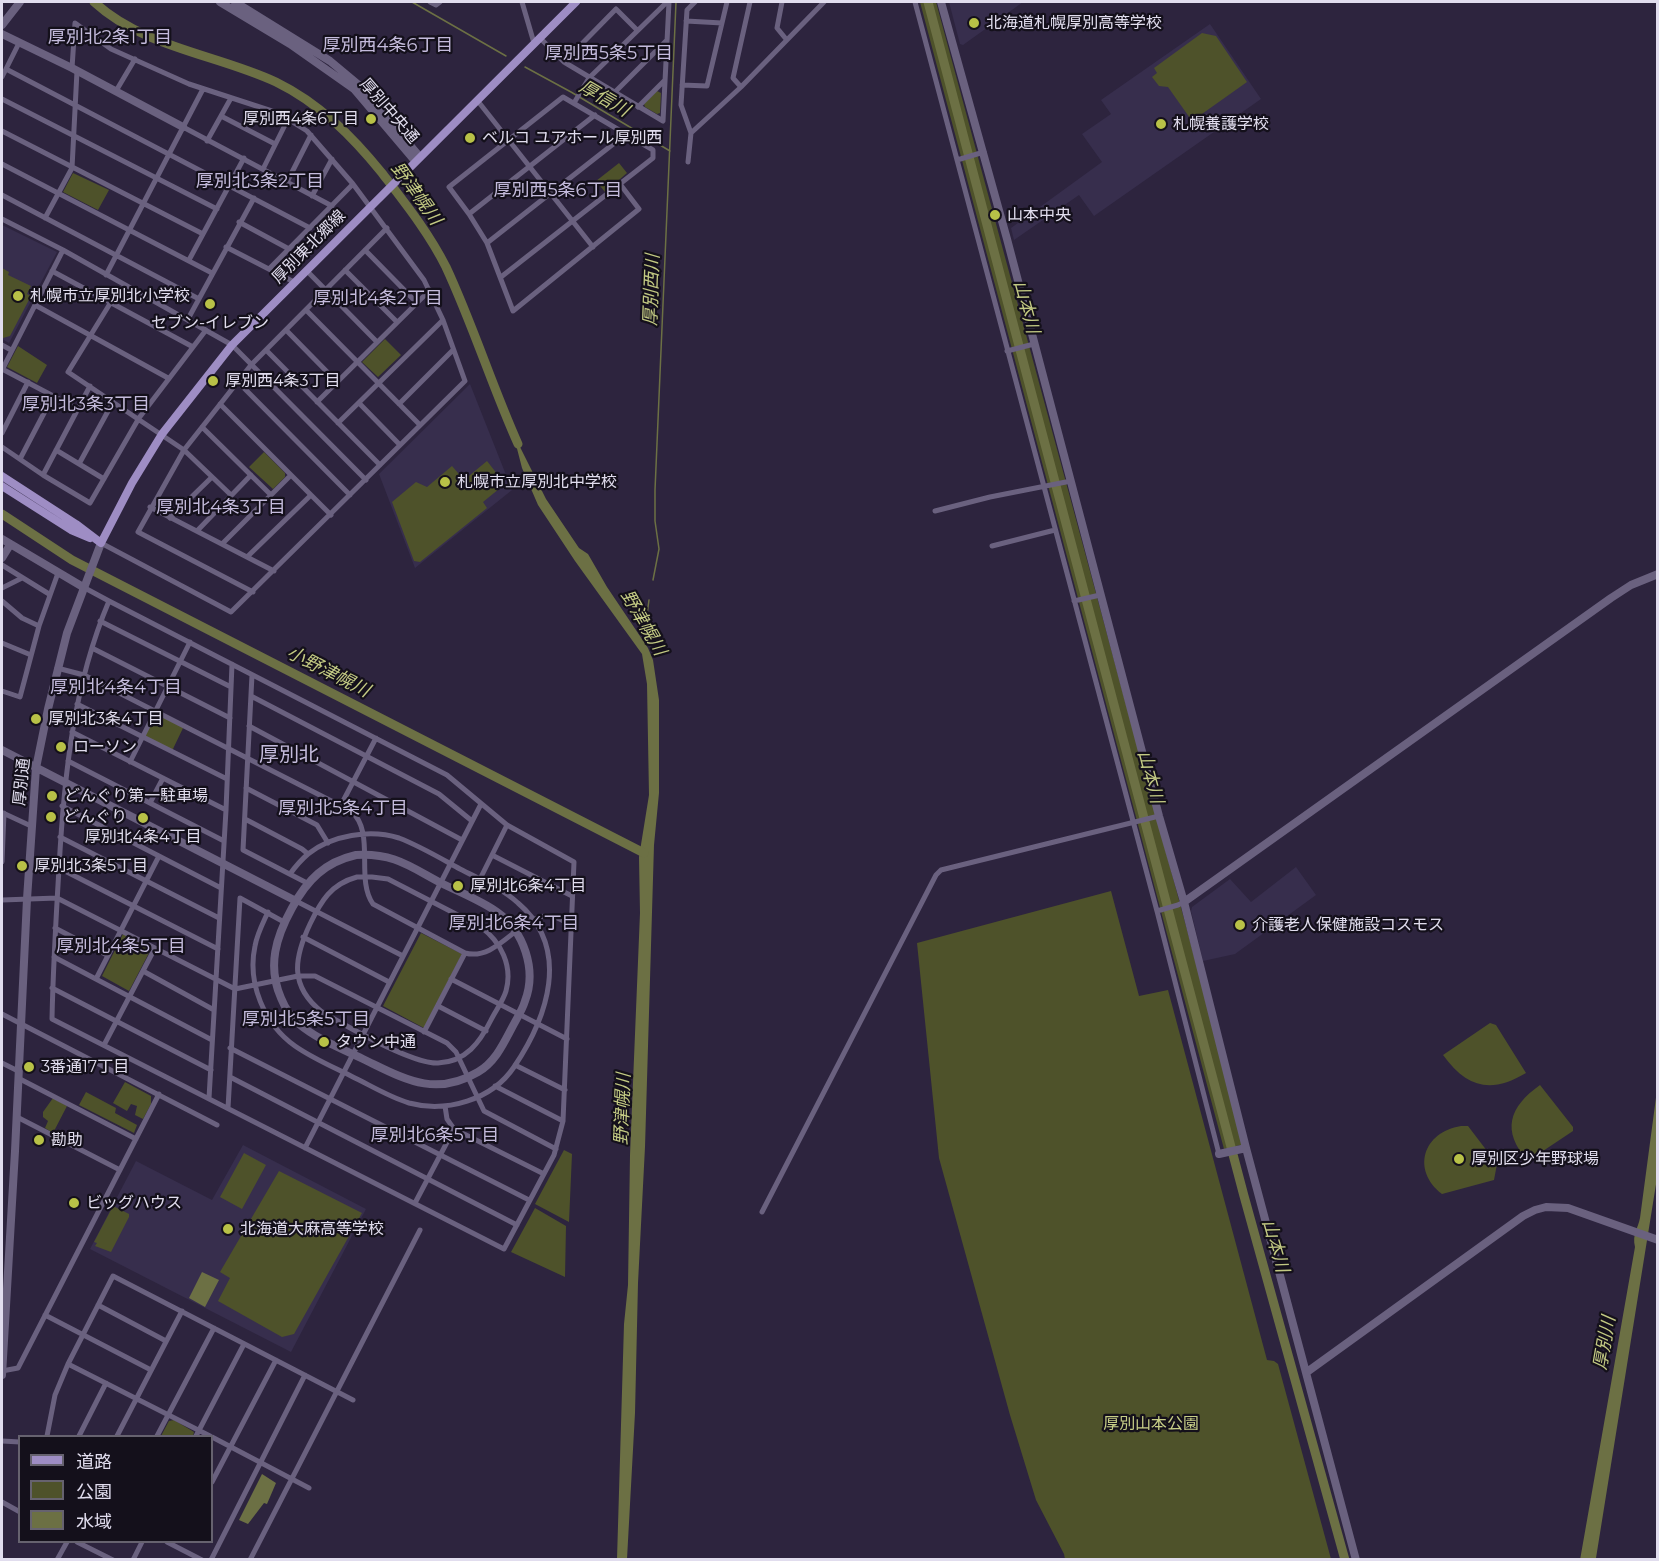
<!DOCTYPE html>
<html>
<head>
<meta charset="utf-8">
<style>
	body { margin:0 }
	#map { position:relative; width:1659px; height:1561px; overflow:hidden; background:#2d243e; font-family:Montserrat,"Noto Sans JP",sans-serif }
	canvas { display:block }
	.frame { position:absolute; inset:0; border:3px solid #e1ddee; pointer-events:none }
	.legend { position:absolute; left:18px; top:1435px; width:195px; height:108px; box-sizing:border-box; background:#14101b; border:2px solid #66626f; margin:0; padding:8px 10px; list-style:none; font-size:18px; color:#e1ddee }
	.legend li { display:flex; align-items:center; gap:12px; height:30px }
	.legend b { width:30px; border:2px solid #66626f }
</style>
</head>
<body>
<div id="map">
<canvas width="1659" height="1561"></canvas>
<div class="frame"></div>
<ul class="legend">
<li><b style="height:8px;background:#9e8dc4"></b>道路</li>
<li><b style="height:16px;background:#4e522a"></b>公園</li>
<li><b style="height:16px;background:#6c7044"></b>水域</li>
</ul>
</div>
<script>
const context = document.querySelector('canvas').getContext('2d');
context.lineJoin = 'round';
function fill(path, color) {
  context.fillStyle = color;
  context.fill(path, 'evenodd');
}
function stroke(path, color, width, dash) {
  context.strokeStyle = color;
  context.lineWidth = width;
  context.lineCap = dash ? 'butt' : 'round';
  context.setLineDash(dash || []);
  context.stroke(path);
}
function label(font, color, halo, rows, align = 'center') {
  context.font = font + ' Montserrat,"Noto Sans JP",sans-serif';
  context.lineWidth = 4.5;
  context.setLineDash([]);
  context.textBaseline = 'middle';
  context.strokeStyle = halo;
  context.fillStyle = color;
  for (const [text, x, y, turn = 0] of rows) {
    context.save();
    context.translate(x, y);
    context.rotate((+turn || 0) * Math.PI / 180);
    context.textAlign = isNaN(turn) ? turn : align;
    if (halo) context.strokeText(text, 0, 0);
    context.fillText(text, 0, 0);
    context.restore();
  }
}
const built = new Path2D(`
	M949 2H1023L963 45 960 44Z
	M1210 24 1261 99 1094 216 1079 195 1014 240 1011 228 1102 162 1082 134 1111 114 1101 100Z
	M2 225 57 252 9 343 2 339Z
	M470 384 512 490 415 568 379 474Z
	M1296 867 1316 895 1235 954 1203 961 1191 911 1192 907 1230 879 1251 902Z
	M243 1145 366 1209 291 1352 90 1249 136 1161 212 1200Z`);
const green = new Path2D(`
	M920 2H936L1245 1144 1224 1149Z
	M1202 33 1216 36 1247 82 1192 121 1168 87 1159 86 1152 77 1157 73 1154 68Z
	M657 91 661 93 660 113 657 114 645 107 644 104Z
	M619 163 627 173 605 192 596 181Z
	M73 173 109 190 98 210 63 192Z
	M2 268 9 272 8 275 31 286 27 294 31 296 10 336 3 338Z
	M385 339 401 355 378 377 362 362Z
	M18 346 47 365 37 383 7 367Z
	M264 452 285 473V477L273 489 249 467Z
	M487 461 505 484 483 502 487 508 420 562 414 561 392 502 416 482 427 487 452 466 464 480Z
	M155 711 184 726 172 751 142 737Z
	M1111 891 1139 996 1168 990 1267 1360 1274 1361 1278 1364 1331 1559H1065L1064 1554 1036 1500 1010 1415 939 1158 917 943Z
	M421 933 462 954 424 1028 383 1006Z
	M123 934 151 949 129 991 102 976Z
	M1490 1023 1496 1025 1526 1073C1491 1094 1467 1088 1443 1055Z
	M125 1082 151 1096V1104L143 1119 135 1115 137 1106 131 1104 127 1111 113 1103Z
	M1540 1085 1573 1127V1131L1528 1161C1501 1131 1509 1107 1540 1085Z
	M86 1092 116 1108 115 1113 137 1125 134 1133 79 1105Z
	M53 1098 67 1106 53 1133 45 1128 48 1121 43 1117V1112Z
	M1461 1126H1468L1497 1164 1494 1180 1442 1194C1411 1170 1423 1132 1461 1126Z
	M564 1150 572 1154 569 1222 535 1204Z
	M244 1153 266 1165 242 1209 220 1197Z
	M279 1171 362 1213 294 1334 282 1337 218 1301 230 1278 220 1272Z
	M113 1206 129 1214V1217L111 1252 95 1246 97 1243 94 1242Z
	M535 1208 566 1226 565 1277 511 1252Z
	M174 1420 194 1432 193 1436H161L169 1421Z`);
const water = new Path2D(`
	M513 433 546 499 579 548 588 554 607 587 648 648 653 660 659 700V793L654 845 645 1147 638 1283 635 1413 627 1559H617L624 1324 628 1285 630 1155 640 913 639 857 649 795 647 684 642 654 575 561 538 505 522 468Z
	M1657 1090V1178L1596 1558 1580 1560 1635 1247C1632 1234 1638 1229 1640 1218Z
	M202 1272 219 1280 205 1307 189 1298Z
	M262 1474 276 1483 267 1504 264 1503 248 1524 239 1520Z`);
const stream = new Path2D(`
	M412 2 506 56
	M525 67 571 92 670 151
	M653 580 659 549 655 521V490L676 2
	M643 643 649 600`);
const river = new Path2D(`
	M94 2C144 48 216 54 276 82 319 103 352 136 382 173 405 203 429 233 446 267 473 325 492 386 518 444
	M928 2 1244 1196 1345 1560
	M2 514 72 560 644 853`);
const street = new Path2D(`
	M430 2 436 5 440 2
	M522 2 534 43
	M782 2 777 28 786 39
	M915 2 1157 911 1219 1154
	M686 21 722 23
	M540 38 564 62 663 121 669 2
	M564 62 616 9 637 30
	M72 68 75 23 111 49 189 84 278 113 307 131 353 184 424 280 443 320 465 381 231 612 101 543
	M6 69 310 228
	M2 77 19 43
	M682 85 707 86 727 2
	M741 87 733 78 750 2
	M116 91 135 59
	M614 93 666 41
	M2 99 217 209
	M477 100 593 247
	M574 103 589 78 667 2
	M638 107 664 81
	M221 116 275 144
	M183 127 332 206
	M2 131 203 234
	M691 133 741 87 824 2
	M207 141 231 98
	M957 160 984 152
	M688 162 691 133 681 105 687 10 695 2
	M2 164 212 273
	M263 169 288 119
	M287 182 311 135
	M2 195 199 299
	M312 196 332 159
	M469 214 595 115
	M45 218 72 168 77 71
	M2 219 63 250 232 345 366 480
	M239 222 289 249
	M487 243 626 134
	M226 247 294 282
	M365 250 417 303
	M189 260 244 158
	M269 269 353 184
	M306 270 377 342
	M345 270 397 322
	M52 271 193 347
	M106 275 203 89
	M501 277 653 158V150L563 97 449 187 469 214 487 243 513 311 639 209 620 184
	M111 302 68 372 184 450 231 495
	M35 305 168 378
	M306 310 420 425
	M188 319 254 198
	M286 330 337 382
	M2 345 11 350
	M266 350 380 465
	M1007 351 1034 344
	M2 369 78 409
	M2 370 63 250
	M238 382 350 495
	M317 402 430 290
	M359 403 400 445
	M220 404 331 515
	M399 404 453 350
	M338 423 443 320
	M202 427 271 495
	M2 433 28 382
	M2 447 43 475 90 503 139 418 206 330
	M56 450 104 479
	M20 459 53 396
	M79 464 113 402
	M43 475 90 386
	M150 507 274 571
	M935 511 990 497 1071 481
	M170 518 212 477
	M197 531 251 475
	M222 544 291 475
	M992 546 1055 530
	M247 557 311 495
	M2 565 49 594
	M83 587 109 601 447 775 507 825 574 862 563 1121 554 1155 504 1249 52 1019C53 968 56 918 59 868 64 777 73 686 109 601
	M2 588 22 578
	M253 592 138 532 184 450 251 365 387 228
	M2 601 22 618 39 626
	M1074 601 1100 595
	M100 621 231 687
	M2 643 31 655
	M92 648 230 718
	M57 668 84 675 351 811C376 832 355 879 373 904L465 953C498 962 520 914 549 916 557 916 565 922 571 925
	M252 675 243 850 307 883
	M2 691 20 697 39 626 58 573
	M251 696 439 794 472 821
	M77 704 227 779
	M249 726 462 840
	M72 732 226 810
	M68 761 224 841
	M130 762 190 642
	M246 788 317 825 328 843
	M150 803 163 778
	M341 805 376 738
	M62 806 221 888
	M3 813 31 826
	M245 819 302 849 308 854
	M60 837 219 918
	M492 855 572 896
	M2 862 4 813
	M59 868 218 949
	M357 877H372L388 879 481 927C501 942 513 966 506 991 503 1001 496 1010 491 1020 480 1042 466 1062 438 1063 413 1064 346 1026 322 1012 289 986 294 958 310 924 321 901 331 884 357 877Z
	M480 879 507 825
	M2 900 57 898 235 989 298 976H315L447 1043 456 1052 484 1111 556 1149
	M296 901 403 956
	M1157 911 1178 905 1184 902
	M268 912C263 923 257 934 255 946 247 983 264 1024 295 1046 312 1058 333 1067 351 1076 370 1085 389 1097 409 1103 446 1113 492 1100 514 1067 547 1018 572 949 518 903 502 888 479 879 460 869 440 858 420 846 399 838 370 829 332 835 308 854 301 860 295 867 290 874
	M55 928 107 955
	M303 937 389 982
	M54 957 212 1040
	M143 971 214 1010
	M96 979 159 856
	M451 979 567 1039
	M52 988 211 1070
	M438 1006 486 1031
	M2 1014 217 1125
	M424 1032 465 953
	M104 1045 155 948
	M230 1048 529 1200
	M2 1063 18 1071
	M515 1065 565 1090
	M230 1077 517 1225
	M18 1078 136 1139
	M495 1086 563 1121
	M209 1098 226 810 232 664
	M445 1106 447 1119 454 1129 544 1174
	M228 1108 240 898 284 922
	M17 1117 120 1170
	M305 1148 481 804
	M415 1203 454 1129
	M762 1212 936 875 941 870 1159 816
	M98 1305 166 1341
	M45 1315 151 1370
	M68 1364 210 1436
	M2 1371 18 1368 159 1094
	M47 1436 55 1395 68 1364 113 1276 353 1400
	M79 1436 106 1383
	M117 1436 182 1311
	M157 1436 214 1328
	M196 1436 244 1344
	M212 1437 309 1488
	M2 1441 20 1442
	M212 1482 276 1360
	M2 1502 20 1512
	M77 1542 113 1560
	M167 1542 202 1560
	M57 1560 67 1542
	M133 1560 142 1542
	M211 1560 305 1375
	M250 1560 420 1230`);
const secondary = new Path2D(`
	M220 2 290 44 354 89 415 161
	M235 2 330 61 360 86 420 157
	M941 2 1007 239 1159 816 1184 902 1246 1148 1356 1560
	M2 25 20 2
	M2 34 72 68 183 127
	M2 539 83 587
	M2 558 10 545
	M2 750 296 901
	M356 855C394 853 409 866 441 883 459 892 480 900 497 912 524 931 537 970 525 1001 523 1008 519 1015 515 1022 505 1040 497 1061 478 1072 434 1098 403 1078 363 1059 341 1048 318 1040 299 1024 291 1017 285 1008 281 998 267 966 276 937 292 908 307 880 325 862 356 855Z
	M1184 902 1611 598 1631 585 1658 574
	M1219 1154 1246 1148
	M1307 1372 1523 1216 1535 1210 1546 1207 1568 1208 1658 1240
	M2 1375 15 1151 27 899 36 768 48 709 67 633 101 543`);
const primary = new Path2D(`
	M2 476 76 524 101 543
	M2 486 71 530 90 538
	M101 543 132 483 162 434 232 345 576 2`);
const markers = [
	[974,23,6,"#b8c147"],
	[371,119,6,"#b8c147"],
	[1161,124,6,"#b8c147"],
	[470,138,6,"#b8c147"],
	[995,215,6,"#b8c147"],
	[18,296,6,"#b8c147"],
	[210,304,6,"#b8c147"],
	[213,381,6,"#b8c147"],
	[445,482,6,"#b8c147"],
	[36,719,6,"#b8c147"],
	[61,747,6,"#b8c147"],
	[52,796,6,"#b8c147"],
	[51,817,6,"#b8c147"],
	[143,818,6,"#b8c147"],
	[22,866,6,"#b8c147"],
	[458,886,6,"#b8c147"],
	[1240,925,6,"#b8c147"],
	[324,1042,6,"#b8c147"],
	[29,1067,6,"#b8c147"],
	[39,1140,6,"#b8c147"],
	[1459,1159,6,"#b8c147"],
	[74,1203,6,"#b8c147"],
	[228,1229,6,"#b8c147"]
];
const poiNames = [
	["北海道札幌厚別高等学校",986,23],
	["厚別西4条6丁目",359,119,"right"],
	["札幌養護学校",1173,124],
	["ベルコ ユアホール厚別西",482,138],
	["山本中央",1007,215],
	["札幌市立厚別北小学校",30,296],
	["セブン-イレブン",210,323,"center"],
	["厚別西4条3丁目",225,381],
	["札幌市立厚別北中学校",457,482],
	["厚別北3条4丁目",48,719],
	["ローソン",73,747],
	["どんぐり第一駐車場",64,796],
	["どんぐり",63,817],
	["厚別北4条4丁目",143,837,"center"],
	["厚別北3条5丁目",34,866],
	["厚別北6条4丁目",470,886],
	["介護老人保健施設コスモス",1252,925],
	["タウン中通",336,1042],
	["3番通17丁目",41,1067],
	["勘助",51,1140],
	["厚別区少年野球場",1471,1159],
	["ビッグハウス",86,1203],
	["北海道大麻高等学校",240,1229]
];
const streetNames = [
	["厚別中央通",389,111,49],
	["厚別東北郷線",309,247,-45],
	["厚別通",22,782,-84]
];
const parkNames = [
	["厚別山本公園",1151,1424]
];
const neighbourhoodNames = [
	["厚別北2条1丁目",110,38],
	["厚別西4条6丁目",388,46],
	["厚別西5条5丁目",609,54],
	["厚別北3条2丁目",260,182],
	["厚別西5条6丁目",558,191],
	["厚別北4条2丁目",378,299],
	["厚別北3条3丁目",86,405],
	["厚別北4条3丁目",221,508],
	["厚別北4条4丁目",116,688],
	["厚別北5条4丁目",343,809],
	["厚別北6条4丁目",514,924],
	["厚別北4条5丁目",121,947],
	["厚別北5条5丁目",306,1020],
	["厚別北6条5丁目",435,1136]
];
const waterNames = [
	["厚信川",604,99,30],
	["野津幌川",416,194,54],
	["厚別西川",652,290,-88],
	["山本川",1026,307,75],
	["野津幌川",643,623,60],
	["小野津幌川",328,672,27],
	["山本川",1150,777,75],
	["野津幌川",623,1109,-88],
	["山本川",1275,1246,74],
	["厚別川",1605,1343,-80]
];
const quarterNames = [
	["厚別北",289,755]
];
fill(built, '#372e4d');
fill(green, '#4e522a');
fill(water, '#6c7044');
stroke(stream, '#6c7044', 1.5);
stroke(river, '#6c7044', 9);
stroke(street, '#6a617f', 5);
stroke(secondary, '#6a617f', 8);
stroke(primary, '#9e8dc4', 8);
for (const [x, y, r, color] of markers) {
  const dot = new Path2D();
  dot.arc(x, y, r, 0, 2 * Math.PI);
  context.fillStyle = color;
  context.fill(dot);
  stroke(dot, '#14101b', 2);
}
label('16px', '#e1ddee', '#14101b', poiNames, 'left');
label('16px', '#e1ddee', '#14101b', streetNames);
label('16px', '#c7ce87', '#14101b', parkNames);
label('18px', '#c4bbdc', '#14101b', neighbourhoodNames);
label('italic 18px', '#c3ca83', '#14101b', waterNames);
label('20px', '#c4bbdc', '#14101b', quarterNames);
</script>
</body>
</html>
